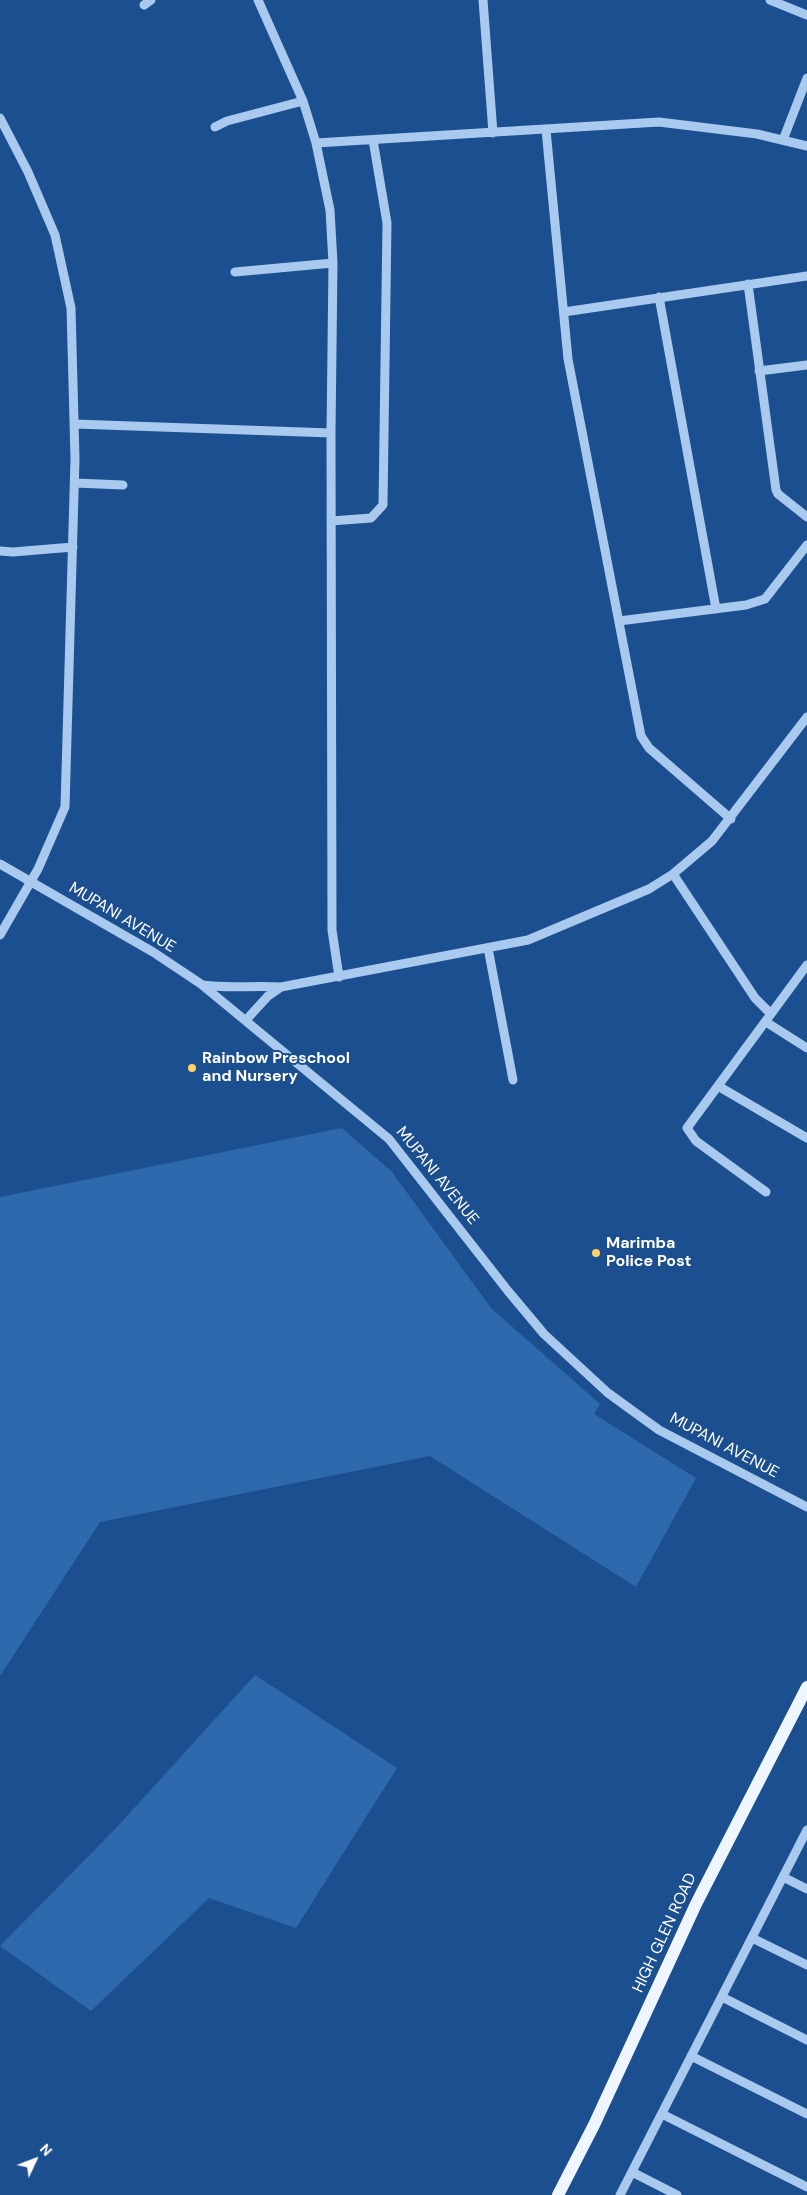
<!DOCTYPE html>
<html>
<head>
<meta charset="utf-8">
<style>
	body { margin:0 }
	#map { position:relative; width:807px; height:2195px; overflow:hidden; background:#1b4f8f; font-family:"DM Sans",sans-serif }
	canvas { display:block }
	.north { position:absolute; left:10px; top:2135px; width:50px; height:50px; -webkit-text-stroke:4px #1b4f8f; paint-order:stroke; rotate:47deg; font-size:14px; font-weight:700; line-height:20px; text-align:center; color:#fff }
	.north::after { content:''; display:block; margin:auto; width:18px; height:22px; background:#fff; clip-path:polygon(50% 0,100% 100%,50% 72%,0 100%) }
</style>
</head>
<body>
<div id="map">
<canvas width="807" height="2195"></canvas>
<div class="north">N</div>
</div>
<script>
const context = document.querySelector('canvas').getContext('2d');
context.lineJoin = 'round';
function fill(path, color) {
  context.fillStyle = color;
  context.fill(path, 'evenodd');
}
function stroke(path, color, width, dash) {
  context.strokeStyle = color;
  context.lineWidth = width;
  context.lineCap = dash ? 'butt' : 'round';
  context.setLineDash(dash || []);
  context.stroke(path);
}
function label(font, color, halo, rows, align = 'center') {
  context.font = font + ' "DM Sans",sans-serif';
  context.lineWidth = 4;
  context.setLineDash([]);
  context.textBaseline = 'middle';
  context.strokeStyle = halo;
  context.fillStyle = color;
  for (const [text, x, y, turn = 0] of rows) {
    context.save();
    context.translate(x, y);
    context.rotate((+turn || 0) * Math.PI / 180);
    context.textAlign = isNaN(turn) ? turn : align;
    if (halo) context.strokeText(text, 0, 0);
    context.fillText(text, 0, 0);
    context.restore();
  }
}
const green = new Path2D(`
	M342 1128 392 1172 491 1308 600 1404 594 1414 696 1478 636 1587 430 1456 100 1522 0 1676V1197Z
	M255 1675 397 1768 296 1928 209 1898 91 2011 0 1946 118 1826Z`);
const minor = new Path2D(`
	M258 0 303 101 316 143 330 210 333 263 331 433 332 930 339 977
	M483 0 493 133
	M770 0 807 15
	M144 5 151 0
	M0 118 28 172 55 235 71 308 75 459 65 807 38 869 0 935
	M215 127 227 121 303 101
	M546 130 568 359 641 736 649 748 731 819
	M783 140 807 78
	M316 143 659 122 757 134 807 146
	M235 272 333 263
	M748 284 776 490 778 494 807 517
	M659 297 716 609
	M564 312 807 276
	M759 371 807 365
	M75 424 331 433
	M75 483 123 485
	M331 521 371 518 383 505 387 223 373 140
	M0 551 13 552 73 547
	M619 621 746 605 765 599 807 545
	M0 864 153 952 201 984 389 1139 508 1291 544 1334 608 1393 659 1430 807 1507
	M673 874 755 998 771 1014
	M488 948 513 1080
	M203 985C229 989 254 985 281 987L528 940 649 889 673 874 712 841 807 717
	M246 1020 268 996 281 987
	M766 1022 807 1048
	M718 1086 807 1138
	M766 1192 696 1141 687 1128 807 965
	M783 1877 807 1889
	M752 1938 807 1965
	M722 1997 807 2040
	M691 2056 807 2114
	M662 2114 807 2187
	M632 2172 677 2195
	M620 2195 807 1830`);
const major = new Path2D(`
	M558 2195 594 2125 696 1904 807 1687`);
const markers = [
	[192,1068,5,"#ffd166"],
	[596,1253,5,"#ffd166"]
];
const streetNames = [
	["MUPANI AVENUE",122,918,31],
	["MUPANI AVENUE",437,1176,51],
	["MUPANI AVENUE",724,1446,28],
	["HIGH GLEN ROAD",665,1933,-65]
];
const poiNames = [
	["Rainbow Preschool",202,1059],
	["and Nursery",202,1077],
	["Marimba",606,1244],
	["Police Post",606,1262]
];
fill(green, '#2e69ad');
stroke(minor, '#a9c9ee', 9);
stroke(major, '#f0f6ff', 12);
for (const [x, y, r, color] of markers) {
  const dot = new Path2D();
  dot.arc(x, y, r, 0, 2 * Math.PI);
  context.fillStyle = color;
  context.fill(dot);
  stroke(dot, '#1b4f8f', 2);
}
label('16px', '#fff', '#1b4f8f', streetNames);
label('bold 16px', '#fff', '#1b4f8f', poiNames, 'left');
</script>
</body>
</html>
